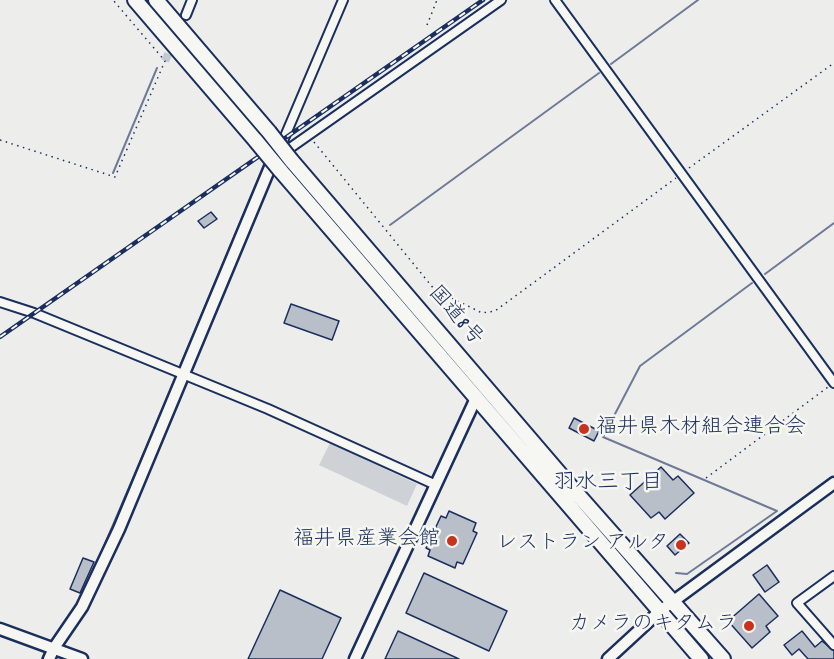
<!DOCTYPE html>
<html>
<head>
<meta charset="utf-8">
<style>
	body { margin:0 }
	canvas { display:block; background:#edeeec }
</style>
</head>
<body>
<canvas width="834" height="659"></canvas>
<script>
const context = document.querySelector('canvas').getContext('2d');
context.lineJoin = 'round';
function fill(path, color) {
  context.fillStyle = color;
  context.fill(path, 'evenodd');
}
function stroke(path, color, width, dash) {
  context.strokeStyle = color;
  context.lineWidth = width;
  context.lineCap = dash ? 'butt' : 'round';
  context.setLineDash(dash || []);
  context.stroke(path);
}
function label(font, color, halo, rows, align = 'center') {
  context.font = font + ' Dekko,"Klee One",sans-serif';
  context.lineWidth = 5;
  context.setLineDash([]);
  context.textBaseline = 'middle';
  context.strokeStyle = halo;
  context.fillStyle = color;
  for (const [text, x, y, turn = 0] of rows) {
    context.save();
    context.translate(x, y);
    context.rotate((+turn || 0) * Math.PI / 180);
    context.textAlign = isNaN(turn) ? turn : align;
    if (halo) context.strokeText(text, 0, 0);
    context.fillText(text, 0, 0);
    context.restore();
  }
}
const green = new Path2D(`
	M330 443 417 484 407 506 319 465Z`);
const stream = new Path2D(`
	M611 64 698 0
	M113 173 157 68
	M390 225 599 73
	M765 274 834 223
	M179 369 266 161
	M98 560 176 378
	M676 573 687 574 777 511 603 437 640 366 752 283
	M42 659 45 652`);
const building = new Path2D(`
	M211 212 217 219 204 228 198 221Z
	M291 304 339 321 332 340 284 323Z
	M574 418 599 431 594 441 569 428Z
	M661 467 673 480 678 476 694 493 665 519 659 512 651 518 630 495Z
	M449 511 476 523 473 531 477 533 463 564 457 562 455 568 428 556 430 550 426 548 441 516 446 518Z
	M680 534 689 543 675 555 667 546Z
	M83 558 94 562 80 593 70 589Z
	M767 565 779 582 765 592 753 575Z
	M424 573 507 611 489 651 406 613Z
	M280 590 341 618 322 659H248Z
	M759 594 778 616 766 626 770 632 752 648 728 621Z
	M398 631 459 659H385Z
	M802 631 815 647 822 641 834 651V659H808L799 649 792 655 784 645Z`);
const streetTunnel = new Path2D(`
	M165 61 186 15`);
const path = new Path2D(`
	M427 25 437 0
	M0 140 115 177 165 61 113 0
	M314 142 434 289 482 313 495 311 676 178
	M689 168 834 63
	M706 478 828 387`);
const street = new Path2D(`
	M555 0 834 383
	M186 15 192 0
	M280 148 343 0
	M273 160 501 0
	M0 302 34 313 268 409 436 485
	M834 576 797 603 834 645`);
const secondary = new Path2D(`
	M0 629 82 659
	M49 659 54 648 82 607 119 529 273 160
	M355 659 477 396
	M608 659 660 611 834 483`);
const highway = new Path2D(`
	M135 0 256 141
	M156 0 269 132
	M291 160 572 488 723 659
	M280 170 701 659`);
const rail = new Path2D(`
	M0 337 483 0`);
const highwayBridge = new Path2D(`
	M269 132 291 160
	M256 141 280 170`);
const markers = [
	[584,429,6,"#c8321e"],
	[452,541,6,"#c8321e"],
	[681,545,6,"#c8321e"],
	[749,626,6,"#c8321e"]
];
const streetNames = [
	["国道8号",454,317,49]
];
const poiNames = [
	["福井県木材組合連合会",596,429,"left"],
	["福井県産業会館",440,541],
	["レストラン アルタ",669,545],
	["カメラのキタムラ",737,626]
];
const neighbourhoodNames = [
	["羽水三丁目",608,485]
];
fill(green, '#ced2d7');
stroke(stream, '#6e7a96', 2);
fill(building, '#b9bfc8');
stroke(building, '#1b2f5e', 1.5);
stroke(streetTunnel, '#c3c8d0', 8, [8, 4]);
stroke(street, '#1b2f5e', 12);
stroke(secondary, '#1b2f5e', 15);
stroke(highway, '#1b2f5e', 18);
stroke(path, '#1b2f5e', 1.5, [1.5, 4.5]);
stroke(street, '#f6f6f2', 8);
stroke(secondary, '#f6f6f2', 10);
stroke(highway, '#f6f6f2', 14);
stroke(rail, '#1b2f5e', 4.5);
stroke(rail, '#f6f6f2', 2, [7]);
stroke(highwayBridge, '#1b2f5e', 18, []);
stroke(highwayBridge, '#f6f6f2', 14);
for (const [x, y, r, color] of markers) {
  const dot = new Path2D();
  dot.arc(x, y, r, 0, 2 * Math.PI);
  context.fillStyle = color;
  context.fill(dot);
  stroke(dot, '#f6f6f2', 2);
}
label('21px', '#1b2f5e', '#f6f6f2', streetNames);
label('21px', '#1b2f5e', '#f6f6f2', poiNames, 'right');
label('22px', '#1b2f5e', '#f6f6f2', neighbourhoodNames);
</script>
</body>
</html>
